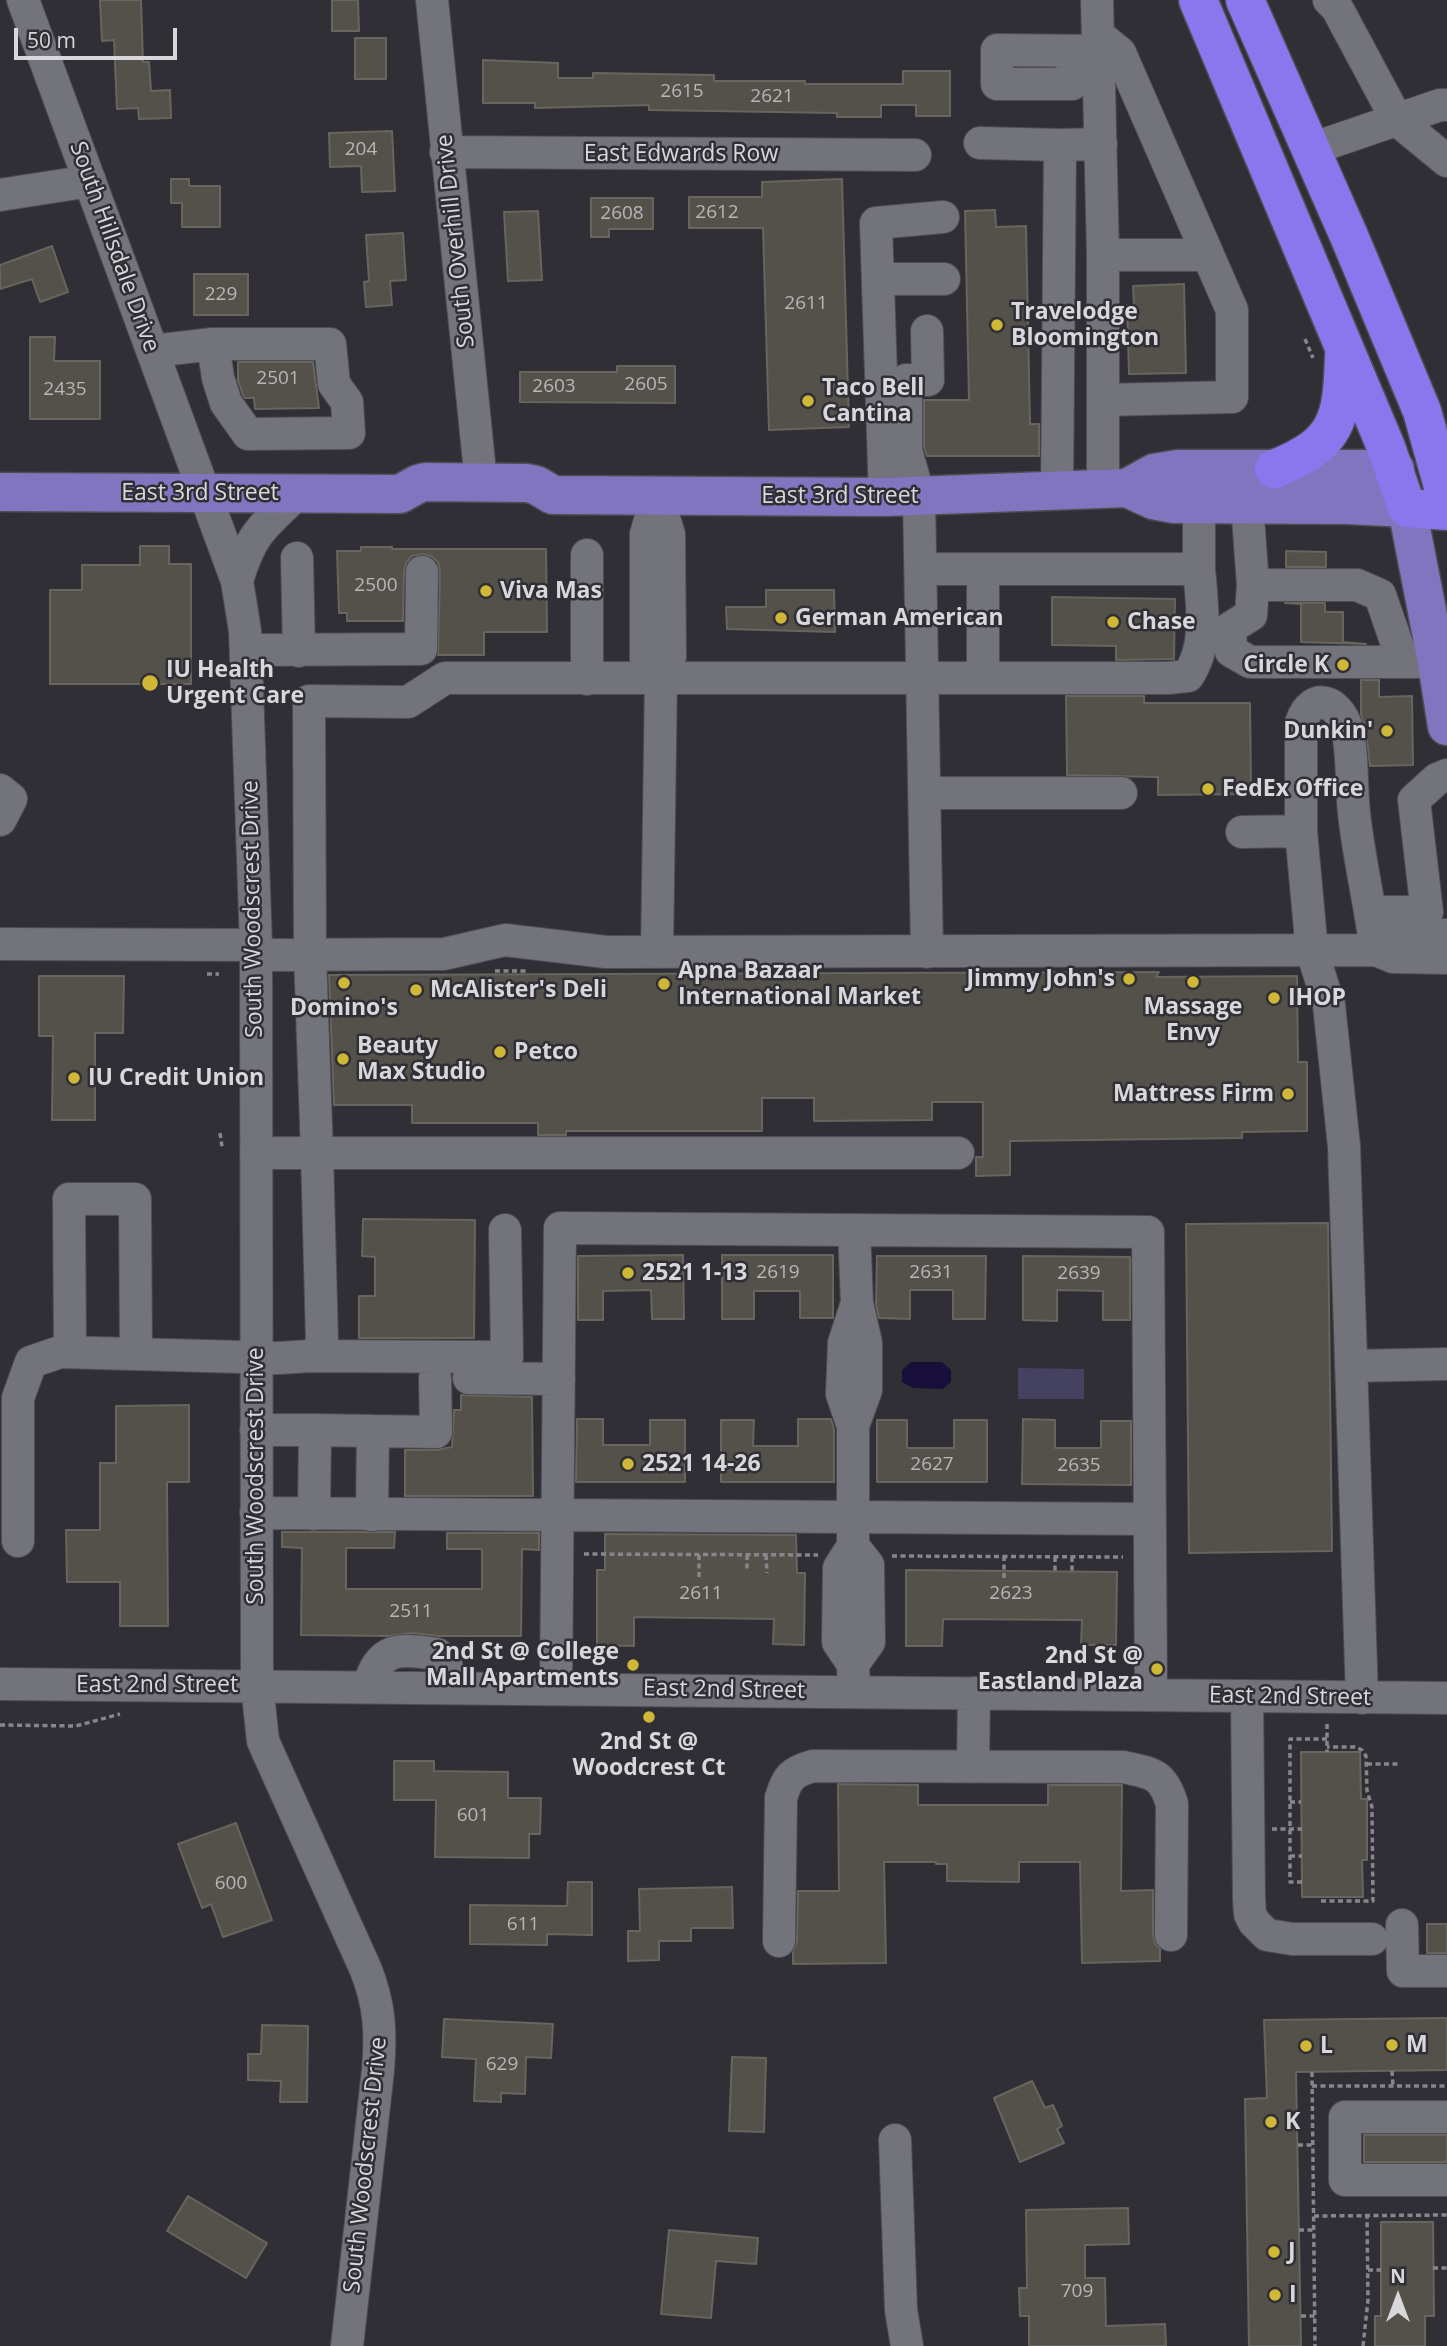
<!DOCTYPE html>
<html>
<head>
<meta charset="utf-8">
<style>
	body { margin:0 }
	#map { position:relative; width:1447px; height:2346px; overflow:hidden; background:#302f36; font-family:"Open Sans",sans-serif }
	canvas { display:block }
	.north { position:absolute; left:1363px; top:2262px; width:70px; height:70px; -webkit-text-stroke:5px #302f36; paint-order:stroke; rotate:0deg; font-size:19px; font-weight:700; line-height:28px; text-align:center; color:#d8d8dc }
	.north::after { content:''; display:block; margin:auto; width:24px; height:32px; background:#d8d8dc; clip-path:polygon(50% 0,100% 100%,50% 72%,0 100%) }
	.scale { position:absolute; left:14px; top:28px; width:163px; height:32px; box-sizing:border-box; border:4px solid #d8d8dc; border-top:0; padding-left:9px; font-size:21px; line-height:24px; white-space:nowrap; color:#d8d8dc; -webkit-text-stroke:5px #302f36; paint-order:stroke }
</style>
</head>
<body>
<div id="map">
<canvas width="1447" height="2346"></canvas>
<div class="north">N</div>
<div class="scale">50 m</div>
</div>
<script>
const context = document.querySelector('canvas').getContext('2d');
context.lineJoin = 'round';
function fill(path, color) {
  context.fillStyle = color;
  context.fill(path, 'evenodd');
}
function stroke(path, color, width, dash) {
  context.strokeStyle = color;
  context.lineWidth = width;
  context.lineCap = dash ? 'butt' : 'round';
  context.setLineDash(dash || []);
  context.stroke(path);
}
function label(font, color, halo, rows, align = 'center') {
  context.font = font + ' "Open Sans",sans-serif';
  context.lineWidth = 5;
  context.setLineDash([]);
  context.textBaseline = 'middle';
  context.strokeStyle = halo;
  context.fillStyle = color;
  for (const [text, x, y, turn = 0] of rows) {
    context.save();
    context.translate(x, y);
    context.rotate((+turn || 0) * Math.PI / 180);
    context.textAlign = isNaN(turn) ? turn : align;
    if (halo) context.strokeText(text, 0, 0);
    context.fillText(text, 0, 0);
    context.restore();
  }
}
const green = new Path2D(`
	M1018 1368 1084 1369V1399H1018Z`);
const water = new Path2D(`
	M911 1362H942L951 1370V1382L943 1389 913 1388 902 1382V1370Z`);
const building = new Path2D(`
	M100 0H141L143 62H149L151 91 170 90 171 118 139 119 138 108 117 109 114 40 102 41Z
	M332 0H358L359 31H332Z
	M355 38H386V79H355Z
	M483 60 558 63V78H593V73L714 75V81H805V84H903V71H950V116H916V105H881V117H837V113L649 110V105L535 108V103H483Z
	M392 131 395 191 362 192 361 166 330 167 329 133Z
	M171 179H189V186H220V227H182V203H171Z
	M842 179 849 427 769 430 763 228H689V197H762V182Z
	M591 198H653V229H609V237H591Z
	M995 210 996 227 1026 226 1030 424H1039V456H927L924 447V400H969L965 211Z
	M538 211 542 280 508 281 504 212Z
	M403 233 406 280 390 281 392 305 366 307 364 282 369 281 366 235Z
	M52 246 68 292 40 302 32 279 0 289V265Z
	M194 274H248V315H194Z
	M1184 284 1186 373 1129 374 1127 305H1134L1133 286Z
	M30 337H55L54 361H100V419H30Z
	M238 362H313L319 408 255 409 254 398H245L243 395 238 381Z
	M617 366H675V403L520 402V372H617Z
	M140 546H169V564H191V684H50V590H82V565H140Z
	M361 547H392V549H546L547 632H484V655H438L440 572 438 562 431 556 423 554 412 556 406 563 404 572 403 621H347V613H339L337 551H361Z
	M1286 551 1326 552V567H1286Z
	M766 590H834L835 632 727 629 726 607H766Z
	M1052 597 1175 599 1174 659 1116 660V646L1052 645Z
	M1285 603H1325V612H1343V642L1366 644 1301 642V604Z
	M1361 680H1379V697L1412 696 1413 765 1370 766 1366 730 1361 715Z
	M1066 696H1144V703H1250L1251 794 1158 795V777L1067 775Z
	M1159 972 1156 977 1297 976 1298 1062H1307V1131L1242 1132V1138L1010 1141V1175L976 1176V1157H983V1102H932V1120L814 1121V1098H762V1131H566V1135H538V1123H412V1105H334L329 975Z
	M39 976H124L123 1033H95V1120H52L53 1036H39Z
	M363 1219 475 1220 474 1338H359V1296H375V1257L362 1256Z
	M1328 1223 1332 1551 1189 1553 1186 1224Z
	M683 1255 684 1319H652L651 1290 603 1291V1320H578V1256Z
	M722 1255H833V1318H800V1291H754V1319H722Z
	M877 1256H986L985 1319H953V1290H910V1319L879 1318 876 1304Z
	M1023 1256 1130 1257V1320H1103V1291L1057 1290V1321L1023 1320Z
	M461 1395 532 1397 533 1496H405V1450H436L452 1447 454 1410H461Z
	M189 1405V1482H167L168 1626H120V1582H67L66 1530H100V1463H116V1406Z
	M577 1419H603V1445H650V1420H685V1482H576Z
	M798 1419H831L834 1429V1482H721V1420H754L753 1446H798Z
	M1023 1419 1055 1420V1448H1101V1421H1131V1485L1022 1484Z
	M877 1420H907V1448H954V1420H987V1482H877Z
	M282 1532H395L394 1548H346V1589H482V1549H447V1533H539V1550L522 1549 521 1636H439L412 1633 388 1636 301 1635 302 1548 282 1547Z
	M605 1534 796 1535 797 1573H805L804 1645 773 1644 774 1619 634 1617V1646L597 1645V1570H605Z
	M906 1570 1117 1572 1116 1645H1081L1082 1620 943 1619 942 1646H906Z
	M1301 1752H1360L1361 1799H1367V1860H1362L1363 1897H1302Z
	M394 1761H434V1771L508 1772V1798H541L540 1834H529V1858L435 1857 436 1800H394Z
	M838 1784 918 1785V1805H1048V1785H1122L1121 1891 1153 1890V1935L1155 1943 1160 1949V1961L1082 1963 1080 1862H1019V1882L947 1881V1864H936V1862H884L886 1963 793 1964V1952L797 1941 798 1891H839Z
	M236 1823 272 1920 223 1937 211 1904 202 1908 178 1844Z
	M568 1882H592V1935L547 1934V1945L470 1944V1905L567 1906Z
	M732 1887 733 1928H691V1941H659V1960L628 1961V1931H640L639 1889Z
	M1427 1924H1447V1953H1427Z
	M1447 2018V2070L1296 2072 1301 2346H1249L1245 2099 1267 2098 1264 2020Z
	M444 2019 553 2024 551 2058 526 2057 525 2094 501 2093V2102L474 2101 476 2059 442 2057Z
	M262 2025 308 2026 307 2102H280L281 2081 248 2080V2054H261Z
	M732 2057 766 2058 764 2132 729 2131Z
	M1032 2081 1045 2108 1053 2105 1062 2126 1057 2129 1064 2143 1020 2162 994 2098Z
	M1364 2135H1447V2162H1364Z
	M188 2196 267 2243 246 2278 167 2231Z
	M1128 2208 1129 2244 1085 2245V2278H1105L1106 2326 1165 2324 1166 2346H1029V2316H1020L1019 2288H1027L1026 2210Z
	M1381 2222H1433L1434 2316H1425V2346H1375V2316H1381Z
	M669 2230 758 2238 756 2264 716 2261 711 2318 661 2314Z`);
const path = new Path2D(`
	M1305 339 1313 358
	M495 971H526
	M207 974H219
	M220 1133 222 1147
	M584 1554 818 1555
	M699 1555V1578
	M747 1555V1572
	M766 1555 767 1573
	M892 1556 1123 1557
	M1004 1556V1578
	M1055 1557V1572
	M1072 1557V1572
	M1327 1724V1752
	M0 1725 76 1726 120 1714
	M1367 1764H1400
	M1290 1802H1301
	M1272 1829H1302
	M1290 1856H1302
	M1302 1882H1290V1739H1327
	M1321 1901H1373L1372 1807 1367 1791 1366 1756 1362 1750 1355 1747H1327
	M1392 2071 1393 2086
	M1312 2072 1315 2346
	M1312 2086H1447
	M1298 2145H1313
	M1314 2216 1447 2215
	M1299 2230H1314
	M1433 2268H1447
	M1368 2270H1381
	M1301 2316H1315
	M1363 2346 1368 2300 1367 2215`);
const minor = new Path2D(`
	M23 0 237 581 245 631 256 945 257 1685 263 1741 366 1970C380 2006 381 2032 378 2070L347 2346
	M432 0 481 482
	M1097 0 1103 255
	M1329 0 1337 8 1397 120 1447 161
	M1098 35 1120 53 1208 255
	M1073 51 1072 84H997V50L1098 51
	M980 143 1060 145
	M1311 149 1440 105H1447
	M446 152 915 155
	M0 195 90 181
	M878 279H944
	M927 331 928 380H906V450L919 496 927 952
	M153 351 213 344H330L334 384 347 402 349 433 248 434 226 403 218 378 213 344
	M1103 400 1232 397V310L1208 255H1103V489
	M1057 491 1060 145 1101 144
	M657 496 669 534 670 657 661 677 657 952
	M657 496 646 534V658L661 677
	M885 497 876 223 943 217
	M1199 504V569
	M1247 504 1253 585H1357L1380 595 1400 653 1416 662H1437
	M587 555V679
	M297 558 299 651
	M921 569H1199C1202 606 1209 644 1188 676L1168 678H445L408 702 309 701 310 955 317 1153H958
	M983 569V678
	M237 581C251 533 263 526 298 493
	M1253 585 1251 615 1230 628 1231 651 1250 662H1416
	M246 650 421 649 422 572
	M0 790 11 799 0 820
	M925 793H1121
	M1242 832 1301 831
	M1370 912H1427L1414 800 1437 779 1447 775
	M0 944 256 945
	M1376 950C1394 930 1421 935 1447 935
	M256 955 444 954 505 940 606 952 1376 950 1393 957 1447 958
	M70 1352 69 1199H135L136 1354
	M311 1356 507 1357 505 1230
	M1351 1366 1447 1364
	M469 1378 559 1379
	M853 1426 866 1390V1343L857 1303 854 1230
	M256 1430H315L314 1514
	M315 1430 373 1431 372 1515
	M373 1431 436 1432 435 1378
	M256 1513 1150 1519
	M18 1541V1398L31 1362 60 1352 278 1358 311 1356 318 1350 322 1342 317 1153H256
	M853 1546 868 1565 869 1642 853 1664
	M0 1684 1447 1698
	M368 1687C381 1645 399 1649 437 1654L447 1668 453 1687
	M556 1689 560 1228 1148 1232 1151 1695
	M854 1692 853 1664 838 1642 839 1568 853 1546V1426L842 1394 844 1343 857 1303
	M1247 1696 1249 1899 1250 1914 1254 1922 1267 1935 1292 1939H1372
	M1362 1698 1344 1146 1329 1005 1312 951 1301 831V723C1313 687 1342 703 1348 733 1353 758 1351 786 1354 813 1359 859 1370 904 1376 950
	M973 1767 974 1693
	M1402 1925 1403 1971H1447
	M779 1941 781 1798C787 1777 792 1772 813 1766L1123 1767C1153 1773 1163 1774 1172 1804L1171 1935
	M1447 2117H1345V2180H1447
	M895 2140 901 2310 907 2346`);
const major = new Path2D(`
	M1127 488 1153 500 1174 504 1348 505 1407 508 1436 657 1447 726
	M0 492 400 494 418 484 425 482 527 483 536 485 553 495 885 497 1127 488 1154 473 1178 469H1395`);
const highway = new Path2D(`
	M1198 0 1386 447 1407 508 1447 511
	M1245 0 1349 236 1422 411 1447 501
	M1274 469C1338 444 1342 420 1344 356`);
const markers = [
	[997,325,7,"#d0b837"],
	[808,401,7,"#d0b837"],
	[486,591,7,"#d0b837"],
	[781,618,7,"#d0b837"],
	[1113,622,7,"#d0b837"],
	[1343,665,7,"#d0b837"],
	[150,683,9,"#d0b837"],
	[1387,731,7,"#d0b837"],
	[1208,789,7,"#d0b837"],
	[1129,979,7,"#d0b837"],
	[1193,982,7,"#d0b837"],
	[344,983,7,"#d0b837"],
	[664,984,7,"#d0b837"],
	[416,990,7,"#d0b837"],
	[1274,998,7,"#d0b837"],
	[500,1052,7,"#d0b837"],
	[343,1059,7,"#d0b837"],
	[74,1078,7,"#d0b837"],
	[1288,1094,7,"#d0b837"],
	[628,1273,7,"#d0b837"],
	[628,1464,7,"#d0b837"],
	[633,1665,7,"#d0b837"],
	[1157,1669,7,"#d0b837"],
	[649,1717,7,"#d0b837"],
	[1392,2045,7,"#d0b837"],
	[1306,2046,7,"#d0b837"],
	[1271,2122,7,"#d0b837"],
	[1274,2252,7,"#d0b837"],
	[1275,2295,7,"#d0b837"]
];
const numberNames = [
	["2615",682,92],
	["2621",772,97],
	["204",361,150],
	["2612",717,213],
	["2608",622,214],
	["229",221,295],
	["2611",806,304],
	["2501",278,379],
	["2605",646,385],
	["2603",554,387],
	["2435",65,390],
	["2500",376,586],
	["2619",778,1273],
	["2631",931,1273],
	["2639",1079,1274],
	["2627",932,1465],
	["2635",1079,1466],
	["2611",701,1594],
	["2623",1011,1594],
	["2511",411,1612],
	["601",473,1816],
	["600",231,1884],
	["611",523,1925],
	["629",502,2065],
	["709",1077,2292]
];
const streetNames = [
	["East Edwards Row",681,154],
	["South Overhill Drive",456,241,-96],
	["South Hillsdale Drive",114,247,70],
	["East 3rd Street",200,493],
	["East 3rd Street",840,496],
	["South Woodscrest Drive",253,909,-91],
	["South Woodscrest Drive",256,1476,-90],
	["East 2nd Street",157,1685],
	["East 2nd Street",724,1690,1],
	["East 2nd Street",1290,1697,1],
	["South Woodscrest Drive",366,2165,-84]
];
const poiNames = [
	["Travelodge",1011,312],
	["Bloomington",1011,338],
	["Taco Bell",822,388],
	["Cantina",822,414],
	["Viva Mas",500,591],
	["German American",795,618],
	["Chase",1127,622],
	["Circle K",1329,665,"right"],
	["IU Health",166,670],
	["Urgent Care",166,696],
	["Dunkin'",1373,731,"right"],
	["FedEx Office",1222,789],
	["Apna Bazaar",678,971],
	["International Market",678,997],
	["Jimmy John's",1115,979,"right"],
	["McAlister's Deli",430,990],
	["IHOP",1288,998],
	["Massage",1193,1007,"center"],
	["Envy",1193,1033,"center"],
	["Domino's",344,1008,"center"],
	["Beauty",357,1046],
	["Max Studio",357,1072],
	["Petco",514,1052],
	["IU Credit Union",88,1078],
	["Mattress Firm",1274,1094,"right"],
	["2521 1-13",642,1273],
	["2521 14-26",642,1464],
	["2nd St @ College",619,1652,"right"],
	["Mall Apartments",619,1678,"right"],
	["2nd St @",1143,1656,"right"],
	["Eastland Plaza",1143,1682,"right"],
	["2nd St @",649,1742,"center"],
	["Woodcrest Ct",649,1768,"center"],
	["M",1406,2045],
	["L",1320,2046],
	["K",1285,2122],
	["J",1288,2252],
	["I",1289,2295]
];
fill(green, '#454161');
fill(water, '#190f3b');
fill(building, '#53514a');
stroke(building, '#67655d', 2);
stroke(minor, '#4e4d53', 34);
stroke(major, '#4e4d53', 41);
stroke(highway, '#4e4d53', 41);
stroke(path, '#87868c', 3.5, [5, 3.5]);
stroke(minor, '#73737b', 32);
stroke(major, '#8175bf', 38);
stroke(highway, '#8a76ed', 38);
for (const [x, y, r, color] of markers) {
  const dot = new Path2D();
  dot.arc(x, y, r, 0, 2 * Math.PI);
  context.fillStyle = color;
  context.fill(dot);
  stroke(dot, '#302f36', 2.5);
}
label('19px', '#b7b6b8', null, numberNames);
label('23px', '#d8d8dc', '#302f36', streetNames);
label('bold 23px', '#d8d8dc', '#302f36', poiNames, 'left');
</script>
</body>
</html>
